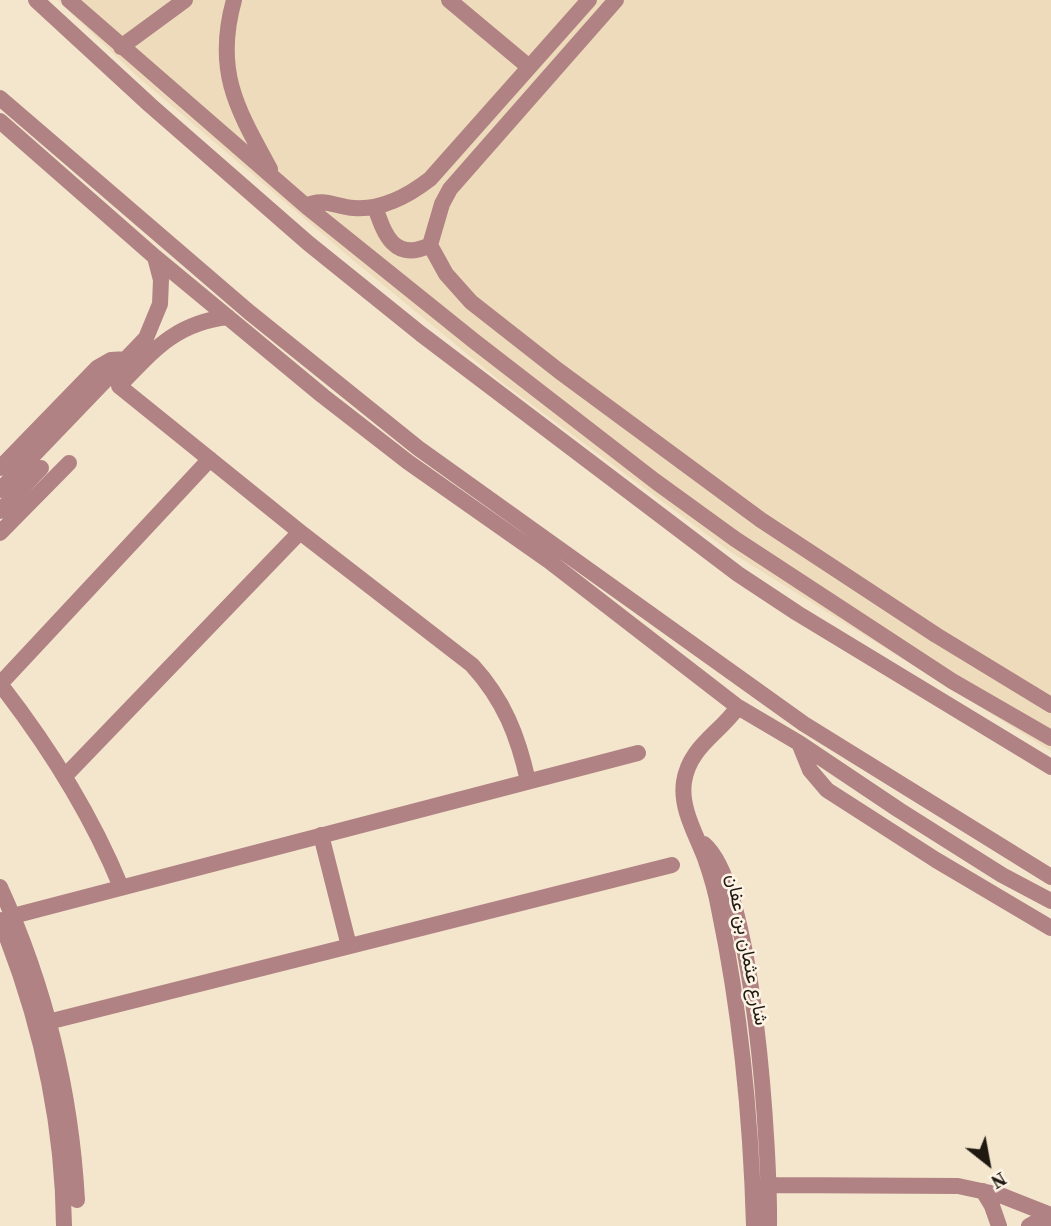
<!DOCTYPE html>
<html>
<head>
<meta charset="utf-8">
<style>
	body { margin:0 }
	#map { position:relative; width:1051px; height:1226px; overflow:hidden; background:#f4e5cd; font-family:"Source Serif 4",serif }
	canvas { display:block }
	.north { position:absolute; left:953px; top:1128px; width:70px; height:70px; -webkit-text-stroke:5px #fdf4e5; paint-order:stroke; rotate:149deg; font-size:19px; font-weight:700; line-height:28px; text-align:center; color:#1f1911 }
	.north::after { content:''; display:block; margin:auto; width:24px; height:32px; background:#1f1911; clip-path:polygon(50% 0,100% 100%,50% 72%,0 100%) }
</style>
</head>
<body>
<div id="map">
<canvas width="1051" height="1226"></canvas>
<div class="north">N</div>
</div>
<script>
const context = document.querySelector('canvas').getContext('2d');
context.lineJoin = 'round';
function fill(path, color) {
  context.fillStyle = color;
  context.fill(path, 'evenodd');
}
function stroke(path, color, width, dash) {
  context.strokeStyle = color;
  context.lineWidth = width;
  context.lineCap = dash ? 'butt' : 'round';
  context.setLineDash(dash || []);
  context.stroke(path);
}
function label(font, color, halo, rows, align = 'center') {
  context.font = font + ' "Source Serif 4",Vazirmatn,serif';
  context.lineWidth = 5;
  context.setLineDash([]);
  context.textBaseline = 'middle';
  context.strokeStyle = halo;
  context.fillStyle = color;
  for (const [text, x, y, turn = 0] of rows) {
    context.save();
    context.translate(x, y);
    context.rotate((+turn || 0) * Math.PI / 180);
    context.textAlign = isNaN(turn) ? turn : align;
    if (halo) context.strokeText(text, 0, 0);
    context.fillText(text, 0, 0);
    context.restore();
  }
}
const built = new Path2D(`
	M57 0H1051V751L732 553 500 381 353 260 138 77Z`);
const minor = new Path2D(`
	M36 0 150 105 308 243 421 334 738 574 797 613 1051 767
	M69 0 306 206 474 341 655 481 735 539 952 681 1051 738
	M234 0C214 71 237 109 270 169
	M449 0 529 67
	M121 47 185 0
	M0 98 249 312 418 448 804 724 1051 877
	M0 121 155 257 323 396 408 462 549 561 738 707 799 743 899 810 1002 875 1051 901
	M306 206C323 197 336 207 354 208 382 210 408 196 430 179L589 0
	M375 207C384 233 394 263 430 245
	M430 245 446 274 471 302 559 371 761 520 936 635 1051 705
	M430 245 442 204 450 189 616 0
	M228 317C175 323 153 351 119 386L300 532 472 665C504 700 518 736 528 781
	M0 468 97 368 111 360 127 359
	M0 490 146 338 160 304 161 280 155 257
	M0 511 41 468
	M0 533 69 463
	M0 684 210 459
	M0 684C49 747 91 814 121 887
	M738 707C719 734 689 747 684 782 680 808 696 834 705 858 711 875 716 892 719 909 741 1014 751 1119 754 1226
	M799 743 810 770 827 790 936 860 1051 928
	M65 776 300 532
	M321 835 349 946
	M704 844C755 887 770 1155 769 1226
	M0 887C45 986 71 1092 77 1200
	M13 916 638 753
	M0 920C40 1018 63 1120 64 1226
	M48 1022 672 865
	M770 1185 958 1186 1000 1195 1051 1215
	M983 1191 992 1206 999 1226
	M1029 1226 1038 1221 1051 1218`);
const streetNames = [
	["شارع عثمان بن عفان",746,950,79]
];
fill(built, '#eddbbc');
stroke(minor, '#b08283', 16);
label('19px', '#1f1911', '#fdf4e5', streetNames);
</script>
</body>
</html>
